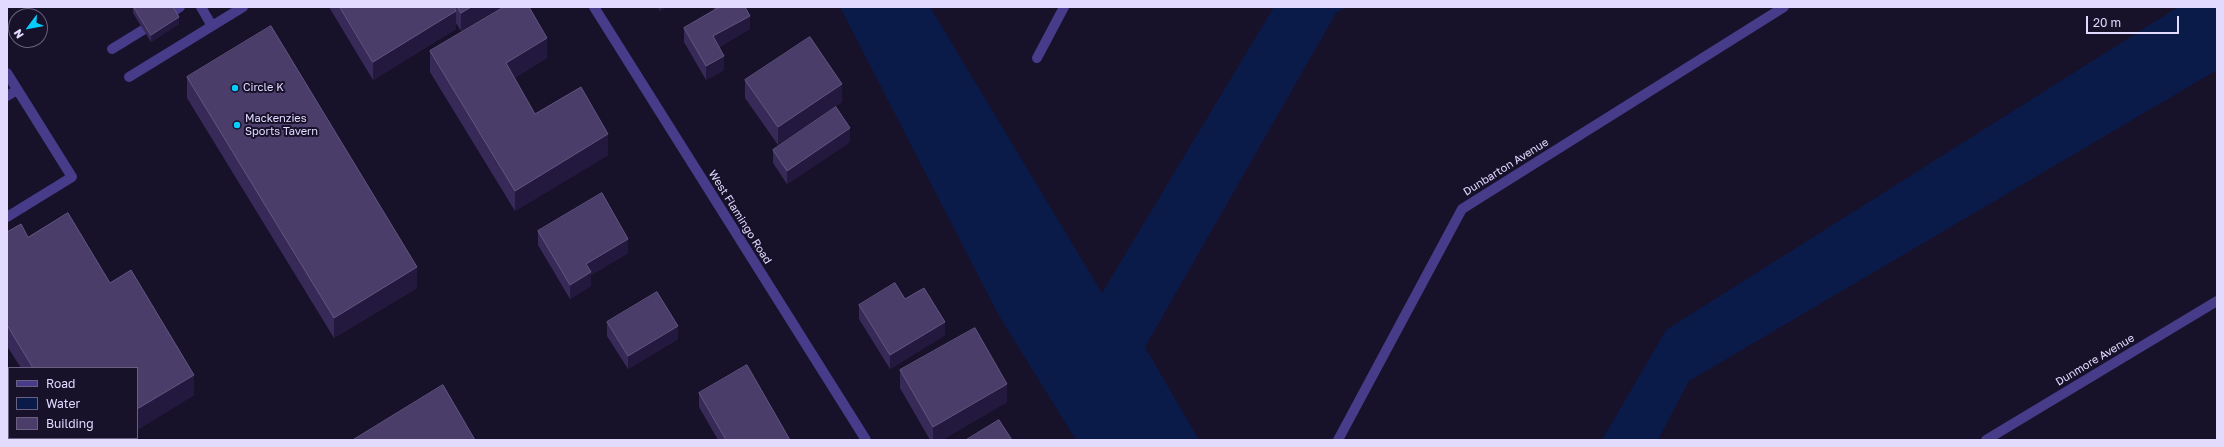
<!DOCTYPE html>
<html>
<head>
<meta charset="utf-8">
<style>
	body { margin:0 }
	#map { position:relative; width:2224px; height:447px; overflow:hidden; background:#18112a; font-family:"Golos Text",sans-serif }
	canvas { display:block }
	.frame { position:absolute; inset:0; border:8px solid #e2daff; pointer-events:none }
	.legend { position:absolute; left:8px; top:367px; width:130px; height:72px; box-sizing:border-box; background:#18112a; border:1px solid #69617f; margin:0; padding:5px 7px; list-style:none; font-size:12px; color:#e2daff }
	.legend li { display:flex; align-items:center; gap:8px; height:20px }
	.legend b { width:20px; border:1px solid #69617f }
	.north { position:absolute; left:8px; top:8px; width:40px; height:40px; box-sizing:border-box; background:#18112a; border:1px solid #69617f; border-radius:50%; rotate:238deg; font-size:11px; font-weight:700; line-height:16px; text-align:center; color:#e2daff }
	.north::after { content:''; display:block; margin:auto; width:14px; height:18px; background:#07cdfe; clip-path:polygon(50% 0,100% 100%,50% 72%,0 100%) }
	.scale { position:absolute; left:2086px; top:16px; width:93px; height:18px; box-sizing:border-box; border:2px solid #e2daff; border-top:0; padding-left:5px; font-size:12px; line-height:14px; white-space:nowrap; color:#e2daff; -webkit-text-stroke:3px #18112a; paint-order:stroke }
</style>
</head>
<body>
<div id="map">
<canvas width="2224" height="447"></canvas>
<div class="frame"></div>
<ul class="legend">
<li><b style="height:5px;background:#463c89"></b>Road</li>
<li><b style="height:11px;background:#0b1b49"></b>Water</li>
<li><b style="height:11px;background:#4a3d6a"></b>Building</li>
</ul>
<div class="north">N</div>
<div class="scale">20 m</div>
</div>
<script>
const context = document.querySelector('canvas').getContext('2d');
context.lineJoin = 'round';
function fill(path, color) {
  context.fillStyle = color;
  context.fill(path, 'evenodd');
}
function stroke(path, color, width, dash) {
  context.strokeStyle = color;
  context.lineWidth = width;
  context.lineCap = dash ? 'butt' : 'round';
  context.setLineDash(dash || []);
  context.stroke(path);
}
function label(font, color, halo, rows, align = 'center') {
  context.font = font + ' "Golos Text",sans-serif';
  context.lineWidth = 4;
  context.setLineDash([]);
  context.textBaseline = 'middle';
  context.strokeStyle = halo;
  context.fillStyle = color;
  for (const [text, x, y, turn = 0] of rows) {
    context.save();
    context.translate(x, y);
    context.rotate((+turn || 0) * Math.PI / 180);
    context.textAlign = isNaN(turn) ? turn : align;
    if (halo) context.strokeText(text, 0, 0);
    context.fillText(text, 0, 0);
    context.restore();
  }
}
const water = new Path2D(`
	M840 7H930L1102 293 1274 7H1346L1336 13 1145 347 1199 440H1076L998 314Z
	M2178 7H2217V70L1689 381 1658 440H1602L1666 330Z`);
const service = new Path2D(`
	M201 7 212 26
	M172 12 180 7
	M112 49 143 30
	M7 73 72 177 7 217
	M129 77 243 7
	M7 96 17 90`);
const minor = new Path2D(`
	M594 7 866 440
	M1037 58 1064 7
	M1338 440 1462 209 1784 7
	M1986 440 2217 301`);
const wall = new Path2D(`
	M133 7H173L179 24 151 42 133 13Z
	M329 7H501L461 31 456 23V29L373 80Z
	M658 7H667L660 11Z
	M713 7H745L750 29 719 47 724 70 706 80 684 42V28L714 10Z
	M430 51 547 58 514 78 535 114 608 155 515 211 430 72Z
	M187 77 417 288 334 338 187 98Z
	M745 80 842 102 778 145 745 98Z
	M850 142 787 184 773 163V150Z
	M538 231 628 253 591 275V286L570 299 538 245Z
	M7 232 28 237 110 283 194 395 137 430V368H21L7 346Z
	M859 305 945 335 890 369 859 319Z
	M607 322 678 339 628 369 607 336Z
	M900 370 1007 402 942 440H930L900 388Z
	M699 393 790 440H718L699 407Z
	M63 438H123L120 440H64Z`);
const shadedWall = new Path2D(`
	M471 7H501L461 31V13Z
	M660 7H667L660 11Z
	M456 11V29L373 80V62Z
	M750 16V29L713 50V36Z
	M179 17V24L151 42V35Z
	M547 38V58L506 84V63Z
	M724 56V70L706 80V66Z
	M842 84V102L778 145V127Z
	M850 128V142L787 184V171Z
	M608 134V155L515 211V191Z
	M628 239V253L591 275V286L570 299V285L586 264Z
	M417 267V288L334 338V318Z
	M945 322V335L890 369V355Z
	M678 326V339L628 369V356Z
	M194 375V395L137 430V409Z
	M1007 384V402L942 440H933V427Z
	M89 438H123L120 440H86Z`);
const building = new Path2D(`
	M134 7H173L179 17 151 35Z
	M340 7H454L456 11 373 62Z
	M458 7H471L461 13Z
	M504 7H529L547 38 506 63 535 114 581 87 608 134 515 191 430 51Z
	M720 7H745L750 16 713 36 724 56 706 66 684 28Z
	M271 26 417 267 334 318 187 77Z
	M810 37 842 84 778 127 745 80Z
	M836 107 850 128 787 171 773 150Z
	M602 193 628 239 586 264 591 272 570 285 538 231Z
	M68 213 110 283 131 270 194 375 137 409V368H33L7 325V232L21 224 28 237Z
	M895 283 905 299 924 288 945 322 890 355 859 305Z
	M657 292 678 326 628 356 607 322Z
	M975 328 1007 384 933 427 900 370Z
	M747 365 790 440H726L699 393Z
	M443 385 475 440H353Z
	M999 420 1012 440H966Z
	M76 438H89L86 440H77Z`);
const markers = [
	[235,88,4,"#07cdfe"],
	[237,125,4,"#07cdfe"]
];
const poiNames = [
	["Circle K",243,88],
	["Mackenzies",245,119],
	["Sports Tavern",245,132]
];
const streetNames = [
	["Dunbarton Avenue",1506,167,-32],
	["West Flamingo Road",740,217,58],
	["Dunmore Avenue",2095,360,-31]
];
fill(water, '#0b1b49');
stroke(service, '#463c89', 10);
stroke(minor, '#463c89', 10);
fill(wall, '#382a58');
fill(shadedWall, '#23183e');
fill(building, '#4a3d6a');
stroke(building, '#625681', 1);
for (const [x, y, r, color] of markers) {
  const dot = new Path2D();
  dot.arc(x, y, r, 0, 2 * Math.PI);
  context.fillStyle = color;
  context.fill(dot);
  stroke(dot, '#18112a', 1.5);
}
label('11px', '#e2daff', '#18112a', poiNames, 'left');
label('11px', '#e2daff', '#18112a', streetNames);
</script>
</body>
</html>
